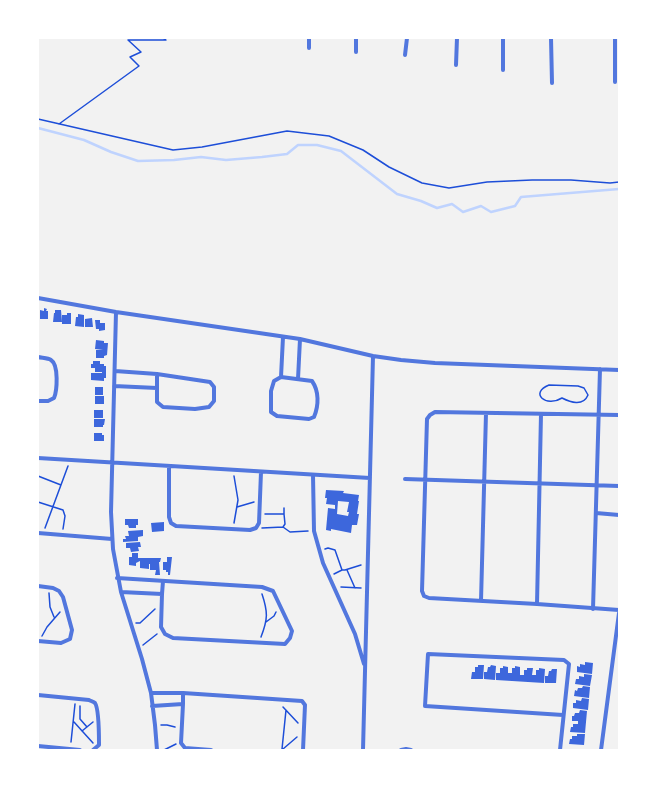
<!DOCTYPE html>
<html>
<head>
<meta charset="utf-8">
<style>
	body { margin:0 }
	#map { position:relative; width:657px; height:788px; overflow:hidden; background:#f2f2f2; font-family:"Libre Baskerville",serif }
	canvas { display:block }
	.frame { position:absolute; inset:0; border:39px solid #fff; pointer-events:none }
</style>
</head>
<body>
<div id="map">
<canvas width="657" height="788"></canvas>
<div class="frame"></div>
</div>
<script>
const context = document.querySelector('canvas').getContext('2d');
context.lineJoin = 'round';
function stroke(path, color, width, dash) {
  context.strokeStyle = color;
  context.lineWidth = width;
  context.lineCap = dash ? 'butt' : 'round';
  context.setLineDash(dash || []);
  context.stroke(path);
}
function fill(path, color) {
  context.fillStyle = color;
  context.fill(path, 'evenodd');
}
const stream = new Path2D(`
	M38 128 84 140 111 152 138 161 174 160 201 157 226 160 262 157 287 154 298 145H317L341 151 397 194 421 201 437 208 452 204 463 212 481 206 491 212 515 206 521 197 619 189`);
const building = new Path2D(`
	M44 308 47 309 46 311H48V319H40V310L44 311Z
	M55 310H61L62 322H53L54 313H55Z
	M67 313H71V324H62V315H67Z
	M78 314 84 315V327L75 326 76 317H78Z
	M92 318 93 327H85V319Z
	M95 320H100V323H105V330L99 331V329H96Z
	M96 340 104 341V343H108L107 355 104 356V358H96V350H103L95 349Z
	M93 361H100V364H104V366H106V378H104V381L91 380V373H102V372H95V368H91V364H93Z
	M95 387H103V395H95Z
	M95 396H104V404H95Z
	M94 410H103V418H94Z
	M94 419H105L104 425H103V427H94Z
	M94 433H102V435H104V441H94Z
	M326 490 344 491 343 493 359 495 358 501H359L357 514H359L357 525H352L351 533 331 529V531L326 530 328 508 335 509V505L326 504 327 498H325ZM338 501 349 502 347 512H349L348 516 337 514Z
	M125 519H138V525H136V528H129L128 525H125Z
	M164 522V531L152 532 151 523Z
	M143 530V536L138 537V541L123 542V539H126L125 536H129L128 531Z
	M140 542 141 547H138L139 551 131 552 130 548H126V543Z
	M132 553H138V558H161L160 562H159L160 575H155L156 570H150V564H149V569L140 568V561L136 563V566L129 565V557H132Z
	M167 557H172L170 575H168V572H166V570H163V562H167Z
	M585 662 593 663 592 674 577 672V666L580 667V664L585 665Z
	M478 665H484L483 679H471L472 672H475V667H478Z
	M491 665 496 666 495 680 484 679V672H487L488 667H490Z
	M503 666 508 667V673H512V668H515V666L520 667V675H524V670H527V668H533L532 675H536V670H539V668L545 669 544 683 496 680V673H500V668H503Z
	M552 669H557L556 683H545V676H548L549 671H551Z
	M584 674 592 675 590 686 575 684 576 679H579V676L584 677Z
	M583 686 590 687 589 698 574 696 575 690 577 691 578 688H582Z
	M582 698 589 699 588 710 573 708V703H576V700L581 701Z
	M580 710 587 711 585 733 570 732 571 727H573V724H578V721H572V716H574L575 713H579Z
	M577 734H585L584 745 569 744 570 739H572V736H577Z`);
const path = new Path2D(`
	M38 119 173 150 202 147 287 131 329 136 363 150 389 167 422 183 449 188 487 182 532 180H571L610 183 619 182
	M59 124 139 66 130 57 141 52 128 40H166L163 38
	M549 385 578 386 584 388 588 395C583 407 570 402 562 398 546 408 529 393 549 385Z
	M38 476 61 485
	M38 502 63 510 65 516 63 529
	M237 507 254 502
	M284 508V514
	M234 523 238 500 234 476
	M283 527 290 532 308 531
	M45 528 68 466
	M262 528 283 527 285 524 284 514H265
	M325 549 328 548 335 550 342 570 334 574
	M342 570H345L361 565
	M347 570 355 588
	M341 587 361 588
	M49 593 50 607 54 617
	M266 622 274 616 276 612
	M136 623H140L155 609
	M42 636 47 627 60 612
	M261 637C268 619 268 612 262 594
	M143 645 157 634
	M80 706V719L87 727
	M283 707 298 723
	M74 722 93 743
	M161 725H167L175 727
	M82 731 93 722
	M71 742 75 704
	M282 749 286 710
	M283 749 297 737
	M164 750 176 744`);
const minor = new Path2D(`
	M309 38V48
	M356 38V52
	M503 38V70
	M551 38 552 83
	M405 55 407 38
	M456 65 457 38
	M615 82V38
	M38 298 116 312 300 339 373 356 401 360 435 363 619 370
	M116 312 111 512 113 549 121 592 142 659 151 693 155 725 157 750
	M38 357C42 358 48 358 51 360 59 365 57 391 54 398L48 401H38
	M115 371 157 374 210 382 214 387V401L209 407 195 409 163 407 157 402V374
	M281 377 312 381C319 391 319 405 314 417L309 419 277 416 271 412V391L274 381Z
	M281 377 283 337
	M298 379 300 339
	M114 386 157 388
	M619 415 435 412 430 415 427 419 422 591 424 596 429 598 537 604 619 610
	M38 458 370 478
	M169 466V517L171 523 176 526 250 530 256 528 259 523 261 472
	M313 475 314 531 323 563 355 634 364 664
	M405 479 619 486
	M596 513 619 515
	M38 533 112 539
	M117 578 262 587 273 591 292 631 290 638 285 644 173 638 165 634 161 627 162 594 121 592
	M38 586 53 588 59 591 63 597 72 630 70 639 61 643 38 641
	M162 594 163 581
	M481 601 486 413
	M537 604 541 414
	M593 609 600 369
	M151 693H183L302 701 305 705 303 750
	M38 695 89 700C91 701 94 702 95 703 99 709 99 737 99 745L93 750
	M183 704V693
	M152 706 183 704 181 743 185 748 211 750
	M38 746 80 750
	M363 750 373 356
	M401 750 406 749 411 750
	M560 750 569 664 564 660 428 654 425 706 563 715
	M601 750 619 613`);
stroke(stream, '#bfd3fe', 2.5);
fill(building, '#3d67dc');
stroke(path, '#1d4ed8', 1.5);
stroke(minor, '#5277de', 4);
</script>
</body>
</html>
